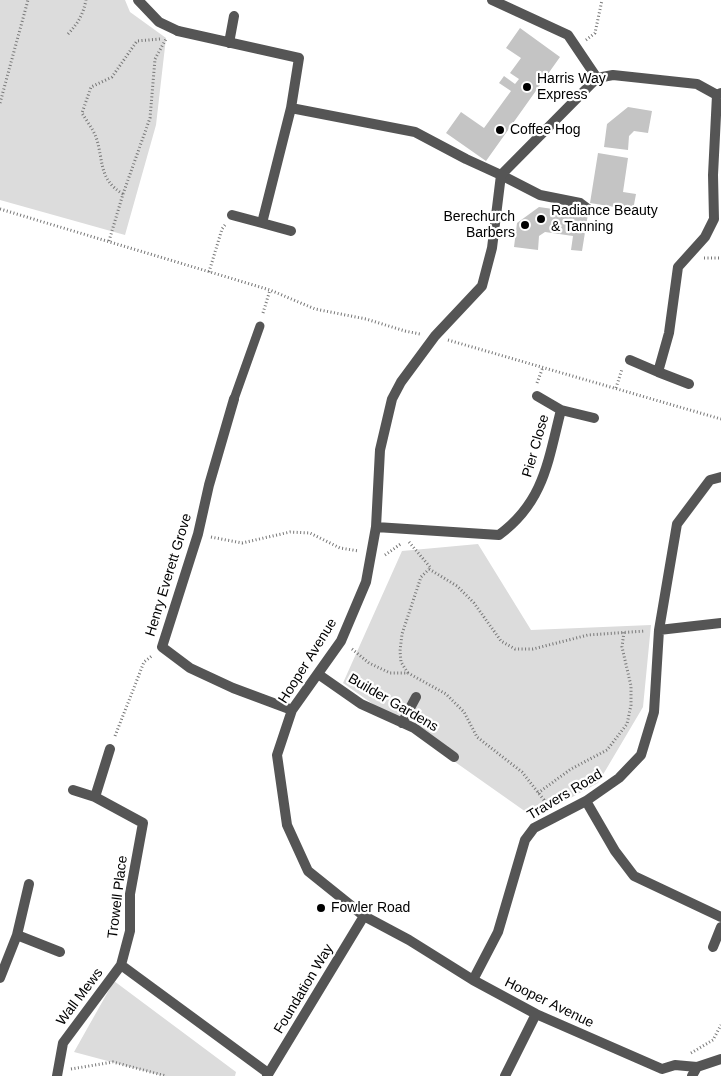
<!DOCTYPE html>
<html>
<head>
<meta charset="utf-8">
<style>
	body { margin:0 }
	canvas { display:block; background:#fff }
</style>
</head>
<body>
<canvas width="721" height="1076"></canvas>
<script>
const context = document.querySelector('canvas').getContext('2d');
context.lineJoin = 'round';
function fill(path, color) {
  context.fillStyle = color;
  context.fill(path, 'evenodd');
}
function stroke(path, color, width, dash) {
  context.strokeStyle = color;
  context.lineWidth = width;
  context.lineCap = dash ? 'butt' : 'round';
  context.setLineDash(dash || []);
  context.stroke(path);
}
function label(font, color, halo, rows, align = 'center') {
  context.font = font + ' Helvetica,sans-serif';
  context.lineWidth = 4.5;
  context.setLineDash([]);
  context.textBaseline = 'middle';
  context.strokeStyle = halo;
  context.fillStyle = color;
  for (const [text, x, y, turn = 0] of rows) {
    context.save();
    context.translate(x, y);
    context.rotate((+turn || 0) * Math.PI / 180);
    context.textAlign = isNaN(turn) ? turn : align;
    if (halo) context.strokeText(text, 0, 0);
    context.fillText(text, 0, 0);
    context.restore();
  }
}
const green = new Path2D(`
	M0 0H125L130 12 166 38 156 125 125 235 0 200Z
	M478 544 531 630 651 625 643 707 598 783 554 807 526 812 343 683 402 551Z
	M114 981 236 1072 235 1076H164L74 1052Z`);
const building = new Path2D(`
	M520 28 560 57 486 161 446 133 461 112 484 128 511 91 499 83 504 76 515 84 519 79 510 73 521 58 506 48Z
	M628 107 652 111 648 133 634 131 629 136 628 150 604 147 607 124Z
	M598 153 628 158 623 192 636 194 633 210 590 203Z
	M539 207 588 214 582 251 571 250 573 236 545 232 539 236 538 250 514 247 517 223Z`);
const path = new Path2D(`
	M68 34C78 23 83 15 86 0
	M586 40 595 33 602 0
	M0 103 28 0
	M123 194C98 179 104 161 96 137 93 129 86 120 82 113L91 87 112 77 137 41 160 39
	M0 209 270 290 315 309 366 319 405 331 420 334
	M109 241 123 194 150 118 155 59 166 39
	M704 258H721
	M209 272 222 229 225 225
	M263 313 270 290
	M448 340 721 419
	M537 383 543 367
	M616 388 622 369
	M211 537 242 543 290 532 310 533 340 548 359 551
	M409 542 430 567 429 569 457 586 474 603 501 641 515 649H533L588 635 645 631
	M385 555 402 543
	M352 649 369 663 390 673H408L446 694 464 712 477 737 522 772 544 800 546 808
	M408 673 401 662 400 651 402 634 421 577 429 569
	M115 736 144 662 153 655
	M538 793 571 769 607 750 627 724 631 705V686L622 647 624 632
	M691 1053 713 1040 721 1025
	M71 1069 113 1062 166 1076`);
const service = new Path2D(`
	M234 399 260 326`);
const pedestrian = new Path2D(`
	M138 0 159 22 178 31
	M501 175 540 195 580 203 588 209`);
const minor = new Path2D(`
	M492 0 568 35 597 78
	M178 31 299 58 291 108 415 132 466 159 501 175
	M229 43 234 16
	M232 215 262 223
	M291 231 262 223 291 108
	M630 360 658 372 669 333 678 267 705 237 714 219 713 175 717 95
	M658 372 689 384
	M537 396 561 410
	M234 399 209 485 198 534 162 647 190 668 233 688 292 710
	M376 527 499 535C544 502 548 461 561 410L594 418
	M659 630 721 623
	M318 674 361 704 414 728 454 757
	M402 723 416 697
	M110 749 95 797 143 823 130 894V931L121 965 268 1073
	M73 790 95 797
	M586 801 615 851 634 876 721 917
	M17 935 29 884
	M713 947 721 927
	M0 978 17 935 60 952
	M473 980 498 932 525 840 534 828 586 801 619 778 641 755 654 712 659 630 677 524 710 480 721 477
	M697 1067 675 1065 662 1069 536 1014 473 980 409 940 364 916 308 871 287 825 277 755 292 710 341 641 366 582 376 527 380 450 392 399 401 382 435 336 482 286 492 248 501 175 597 78 613 75 697 84 717 95 721 93
	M57 1076 63 1043 121 965
	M267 1076 364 916
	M505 1076 536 1014`);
const tertiary = new Path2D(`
	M692 1076 697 1067 721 1059`);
const markers = [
	[527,87,5,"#000"],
	[500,130,5,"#000"],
	[541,219,5,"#000"],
	[525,225,5,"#000"],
	[321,908,5,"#000"]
];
const poiNames = [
	["Harris Way",537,79],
	["Express",537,95],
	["Coffee Hog",510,130],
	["Radiance Beauty",551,211],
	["& Tanning",551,227],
	["Berechurch",515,217,"right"],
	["Barbers",515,233,"right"],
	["Fowler Road",331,908]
];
const streetNames = [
	["Pier Close",536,446,-74],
	["Henry Everett Grove",169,575,-73],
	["Hooper Avenue",308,661,-58],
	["Builder Gardens",393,703,30],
	["Travers Road",565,795,-31],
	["Trowell Place",118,897,-83],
	["Foundation Way",304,989,-59],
	["Wall Mews",80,997,-53],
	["Hooper Avenue",549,1003,26]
];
fill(green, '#dcdcdc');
fill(building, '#c4c4c4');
stroke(path, '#777', 3, [1, 2.5]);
stroke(service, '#555', 9);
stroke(pedestrian, '#555', 10);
stroke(minor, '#555', 10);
stroke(tertiary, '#555', 10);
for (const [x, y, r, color] of markers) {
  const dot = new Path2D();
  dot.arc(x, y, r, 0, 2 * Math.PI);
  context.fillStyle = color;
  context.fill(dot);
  stroke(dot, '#fff', 2);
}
label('14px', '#000', '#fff', poiNames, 'left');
label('14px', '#000', '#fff', streetNames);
</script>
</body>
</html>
